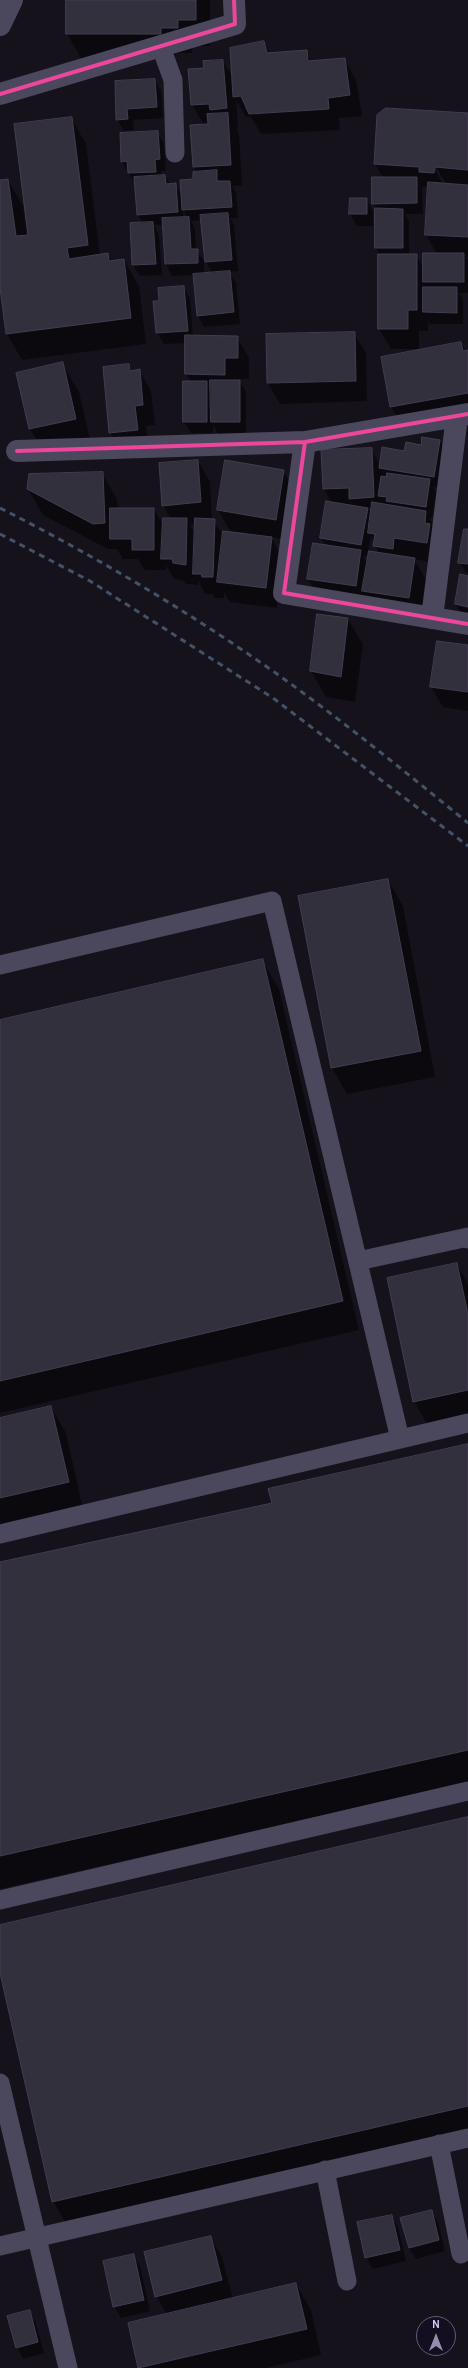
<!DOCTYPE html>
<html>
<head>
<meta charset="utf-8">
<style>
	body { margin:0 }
	#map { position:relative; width:468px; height:2368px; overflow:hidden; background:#15121c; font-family:Karla,sans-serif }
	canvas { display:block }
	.north { position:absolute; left:416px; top:2316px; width:40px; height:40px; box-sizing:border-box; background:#130e20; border:1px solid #625c78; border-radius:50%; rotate:0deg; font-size:11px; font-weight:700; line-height:16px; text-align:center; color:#d9d0fc }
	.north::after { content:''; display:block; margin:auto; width:14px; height:18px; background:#948eae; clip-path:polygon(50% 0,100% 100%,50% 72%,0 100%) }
</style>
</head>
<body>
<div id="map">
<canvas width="468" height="2368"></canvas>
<div class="north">N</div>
</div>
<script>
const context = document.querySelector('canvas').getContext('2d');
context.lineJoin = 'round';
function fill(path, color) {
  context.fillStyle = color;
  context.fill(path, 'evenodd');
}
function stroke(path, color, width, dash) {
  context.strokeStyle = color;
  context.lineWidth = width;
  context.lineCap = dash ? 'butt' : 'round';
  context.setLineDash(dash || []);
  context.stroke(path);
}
const shadow = new Path2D(`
	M67 0H210V46H193L192 53H175V60H82L67 34Z
	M264 42 270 54 306 51 312 62 344 59 356 80 362 116 339 118 340 130 261 134 251 117H246L236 100 238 129H236L239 134 242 185 232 186 236 193 238 218H230L234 225 238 271 229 272 236 283 240 324 204 327 198 316 194 275 172 276 166 264 164 225H154L159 235 162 275 140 276 133 265 143 224 138 215 136 185 122 162 157 132 164 144 166 171H161L162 176H165L170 184H175L182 196 194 180 197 172 194 167 204 125 192 105 205 69 223 61 233 78ZM183 210 188 218H184ZM202 220 206 262 212 273 204 274V261L196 250 195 229 191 221Z
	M155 80 161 91 163 118 133 120 134 130 124 131 117 119 116 82Z
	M468 114V257H466L468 261V293H459L463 300V324H430L428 320V331H419V349H391L379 329V254L376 248 377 209 373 203 383 178 375 164ZM433 162 446 184H443L431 163ZM422 187H429L426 235 437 254 424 268 416 255H409V221L405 214H423Z
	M71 118 86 144 100 256 108 255 112 261 124 260 139 286 146 344 22 360 7 334 0 280V181L8 180 23 206 27 236H29Z
	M351 199H366L373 211V226H357L350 214Z
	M184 287 190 299 193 336 237 337 249 358V379H238L246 392V433L218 434 213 424V433H191L184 422 191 382 186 374V343L164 344 157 333 160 302Z
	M354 333 366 353 367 401 280 404 268 383 267 335Z
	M461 343 466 352 468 351V416L403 427 391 407Z
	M62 363 79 392 92 448 47 458 30 429 18 374Z
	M129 365 132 371 139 370 151 391 155 425 146 426 149 451 122 453 110 432Z
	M440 441 446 452 440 488 433 487 436 492 432 518 429 517 438 533 439 564 414 559 426 580 420 619 320 600 308 579 326 546 321 538 332 503 324 489 371 449 380 465 405 452ZM371 536 379 554 368 565 363 556H367Z
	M198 461 210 482 212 520 224 536 245 535 246 533 230 531 218 510 283 471 295 491 287 540 271 537 283 559 277 608 230 602 224 593V598H215L213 594H205L198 580V585L186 584 183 580 174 579 166 565V570H145L138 559H123L117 549H108L43 515 28 489 102 473 117 499 118 509H154L163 525 171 519 163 505ZM195 524V533L190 525Z
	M468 530V574L459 562Z
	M468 577V606L462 605V607L468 608V617L462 616 456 604Z
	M318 616 348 619 363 645 355 702 326 697 311 671Z
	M468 646V711L443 707 431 687Z
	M388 880 403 906 435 1077 347 1094 332 1068 299 897Z
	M262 960 279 989 359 1330 0 1413V1021Z
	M457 1264 468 1284V1419L429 1428 414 1401Z
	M51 1407 66 1433 83 1509 0 1528V1419Z
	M468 1445V1782L0 1889V1563L273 1504Z
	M468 1818V2139L70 2230 53 2201 0 1968V1926Z
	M431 2211 438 2222 445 2251 416 2259 409 2248Z
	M392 2216 398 2227 406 2261 373 2269 366 2257Z
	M210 2237 222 2257 233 2299 296 2284 311 2310 321 2355 266 2368H140L129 2324 167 2315 156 2296Z
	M133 2255 140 2266 150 2311 121 2318 114 2306Z
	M29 2311 36 2323 44 2353 23 2359 17 2347Z`);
const building = new Path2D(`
	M66 0H196V20H178V28H161V34H66Z
	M264 41 267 53 307 50 308 61 345 58 350 95 328 98 329 109 249 114 241 96 233 97 230 48Z
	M223 60 227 108 210 110 209 104 191 105 188 69 204 68 203 61Z
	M155 79 157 107 127 109 128 119 116 120 115 81Z
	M386 108 468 113V170L435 167 434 173 419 172V167L374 164 377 115Z
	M228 113 231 165 193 167 190 125 208 124 207 114Z
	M72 117 88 245 67 248 69 259 108 253 109 261 124 259 131 318 6 334 0 288V180L8 179 16 236 28 235 14 124Z
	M158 131 160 159 155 160 156 172 128 173 127 161 121 162 120 133Z
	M217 170V181H230L232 207 182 210 180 180 193 179V172Z
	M165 175 166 184 176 183 178 212 137 215 134 177Z
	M372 177H417V203L372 204Z
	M428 182 468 185V237L425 235Z
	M350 198H367V214H349Z
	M375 208 403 209V248H375Z
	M228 213 232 260 205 262 200 215Z
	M189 217 191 249H198V263L165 264 162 218Z
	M153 222 156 264 132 265 130 223Z
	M423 253H464V282H423Z
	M378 254H417V310H408V329H378Z
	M230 271 234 312 197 316 193 274Z
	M184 286 188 331 156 333 153 301H159L158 288Z
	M423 287H457V313L423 312Z
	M355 332 356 381 267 383 266 334Z
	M185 335 238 336V358H225V375L185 374Z
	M461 342 463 351 468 350V393L390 407 381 357Z
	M63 362 76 419 29 429 16 373Z
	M129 364 130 371 140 369 143 405 135 406 138 430 109 433 103 367Z
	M210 380H240V422H211Z
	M183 381H207V422H183Z
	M422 437 440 440 434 477 379 468 382 447 404 451 406 442 421 445Z
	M372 448 374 497 349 499V488L323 489 321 450Z
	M198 460 201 502 162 506 159 463Z
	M225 460 284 470 276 520 217 510Z
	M103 472 105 523 93 524 27 489 29 474Z
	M387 473 430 479 426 507 386 501 387 497 378 496 381 476 386 477Z
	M326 501 368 508 361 545 320 538Z
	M372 502 426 511 425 523 430 524 427 543 394 538 393 549 373 546 375 534 368 533Z
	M110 508H154V550H132V539H110Z
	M163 518H187L186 565 173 563 172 559H161Z
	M195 518 215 519 213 577H202L201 574H193Z
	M464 529H468V564L458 563Z
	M223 531 272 537 266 588 217 582Z
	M313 543 361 550 356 586 307 579Z
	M369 551 415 558 409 598 362 591Z
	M460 574 468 576V607L455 604Z
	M317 614 348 618 341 677 310 671Z
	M437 641 468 645V692L430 687Z
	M388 879 421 1051 331 1068 298 896Z
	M263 959 343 1301 0 1381V1020Z
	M457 1263 468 1314V1390L413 1402 387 1278Z
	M51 1406 69 1482 0 1498V1418Z
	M468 1444V1750L0 1856V1562L272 1503 268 1489Z
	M468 1817V2106L52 2202 0 1973V1925Z
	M432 2210 439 2240 409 2248 400 2218Z
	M392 2215 400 2250 365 2258 357 2222Z
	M211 2236 222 2280 155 2297 144 2252Z
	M134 2254 144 2300 113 2307 103 2261Z
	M296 2283 307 2329 138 2368 128 2323Z
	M30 2310 38 2342 16 2348 7 2316Z`);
const service = new Path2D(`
	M161 47 173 80 175 153
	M0 965 272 901 400 1439
	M358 1261 468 1237V1239
	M0 1534 468 1423
	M0 1900 468 1791
	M0 2083 68 2368
	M439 2144 461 2254
	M325 2170 347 2281
	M0 2246 468 2138`);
const minor = new Path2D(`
	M0 25 12 0
	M0 94 235 24 234 0
	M305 442 284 593 468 624
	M17 451 305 442 468 414
	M432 618 457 416`);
const rail = new Path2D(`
	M0 508C93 555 184 609 270 669 338 717 403 770 468 823
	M0 534 90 581 273 698 468 846`);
const cycleway = new Path2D(`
	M0 94 235 24 234 0
	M305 442 284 593 468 624
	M17 451 305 442 468 414`);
fill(shadow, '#0007');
fill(building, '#33303e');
stroke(building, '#423d50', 1);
stroke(service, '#4b485d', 19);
stroke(minor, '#4b485d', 22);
stroke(rail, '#435365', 3, [6, 5]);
stroke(cycleway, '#ed469a', 4);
</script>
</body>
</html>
